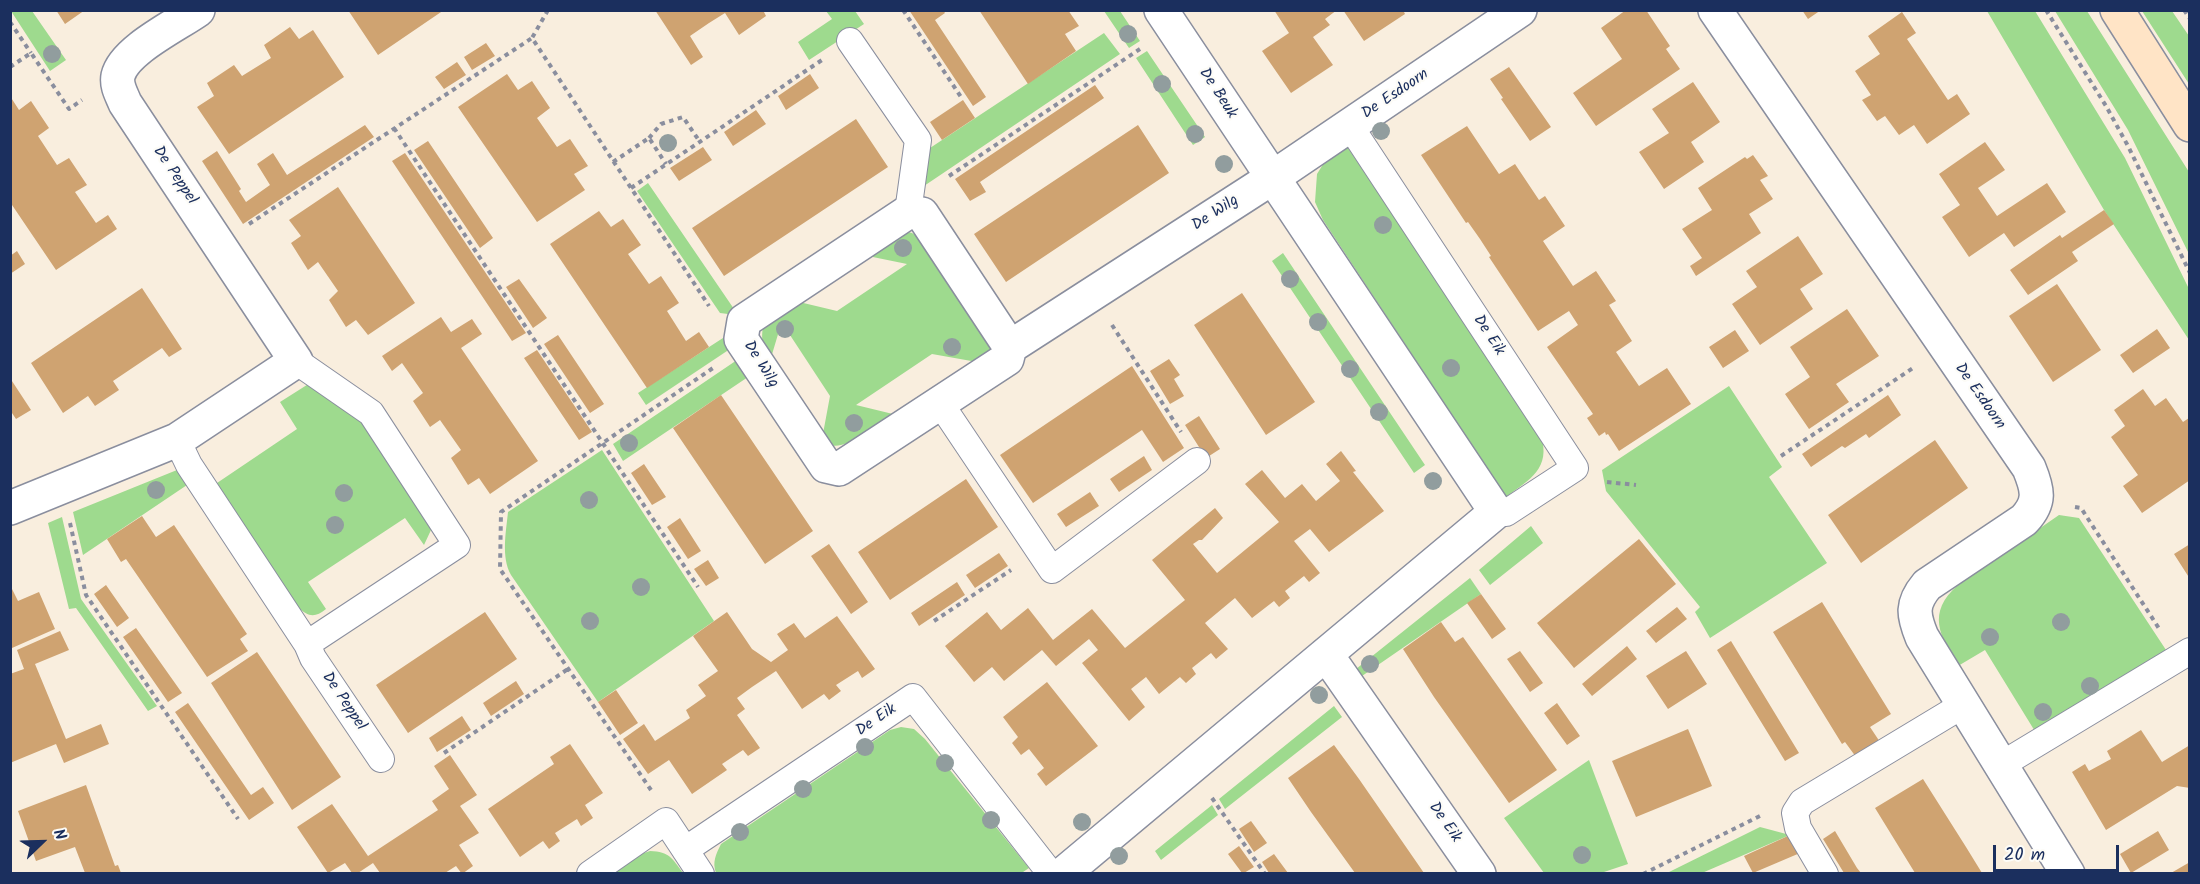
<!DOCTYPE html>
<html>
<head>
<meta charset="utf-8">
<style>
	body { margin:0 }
	#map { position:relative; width:2200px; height:884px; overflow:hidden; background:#f9eede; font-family:Kalam,sans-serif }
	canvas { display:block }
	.frame { position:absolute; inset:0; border:12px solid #1b2f5e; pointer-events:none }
	.north { position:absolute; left:12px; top:812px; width:60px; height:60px; -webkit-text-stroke:4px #fdfcf7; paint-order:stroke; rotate:67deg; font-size:16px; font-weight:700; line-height:24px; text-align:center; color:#1b2f5e }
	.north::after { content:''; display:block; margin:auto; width:21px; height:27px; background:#1b2f5e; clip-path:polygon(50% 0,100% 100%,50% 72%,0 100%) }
	.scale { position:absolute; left:1993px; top:845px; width:126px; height:27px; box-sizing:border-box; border:3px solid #1b2f5e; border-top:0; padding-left:8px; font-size:18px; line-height:21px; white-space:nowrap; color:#1b2f5e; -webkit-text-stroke:4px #fdfcf7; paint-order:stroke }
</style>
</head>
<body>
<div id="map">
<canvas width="2200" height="884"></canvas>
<div class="frame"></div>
<div class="north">N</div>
<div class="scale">20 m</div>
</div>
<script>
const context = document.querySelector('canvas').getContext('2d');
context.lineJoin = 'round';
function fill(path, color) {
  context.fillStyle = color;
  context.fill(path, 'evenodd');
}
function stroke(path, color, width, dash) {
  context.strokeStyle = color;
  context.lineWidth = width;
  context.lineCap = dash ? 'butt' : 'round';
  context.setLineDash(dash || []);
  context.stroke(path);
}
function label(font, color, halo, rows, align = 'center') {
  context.font = font + ' Kalam,sans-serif';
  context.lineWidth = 4.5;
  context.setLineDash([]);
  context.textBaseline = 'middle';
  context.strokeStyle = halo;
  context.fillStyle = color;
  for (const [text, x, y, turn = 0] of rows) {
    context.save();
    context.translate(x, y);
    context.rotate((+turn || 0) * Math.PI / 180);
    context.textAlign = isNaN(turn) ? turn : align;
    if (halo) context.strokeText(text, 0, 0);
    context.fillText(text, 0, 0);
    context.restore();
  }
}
const green = new Path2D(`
	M11 11H32L66 60 50 71Z
	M826 11H855L864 24 809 60 798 42 832 19Z
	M1104 11H1120L1140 41 1129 48Z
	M1987 11H2035L2125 158 2189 289V340L2104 210Z
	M2055 11H2087L2189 172V254L2128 130Z
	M2142 11H2172L2189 36V84Z
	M1104 33 1120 54 924 186 930 148Z
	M1147 51 1205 137 1193 145 1136 58Z
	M1346 145 1541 435C1551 469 1530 479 1506 497L1323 220 1315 202 1317 174 1327 158Z
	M648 183 734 309 728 314 720 313 637 191Z
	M904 231 912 233 918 237 994 351 977 362 932 354 856 405 897 415C884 423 845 451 830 445 827 444 825 441 822 439L830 396 788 332 779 331 770 361C762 348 761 340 763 326L795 301 837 311 907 264 863 255Z
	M1283 253 1425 465 1414 473 1272 261Z
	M723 338 730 349 646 405 638 393Z
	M737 360 748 377 623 461 613 444Z
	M310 383 364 423 429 520 431 530 424 545 405 518 308 582 326 609C315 618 308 617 298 607L217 483 297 429 280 402Z
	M1729 386 1782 467 1769 477 1827 563 1710 638 1695 612 1700 607 1606 491 1602 470Z
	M602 450 714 621 598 702 511 575C501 557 506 532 508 512Z
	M177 470 187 485 83 555 73 512Z
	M2059 515 2079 518 2168 653 2036 733 1985 650 1958 666C1940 636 1926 613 1958 585Z
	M62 517 81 599 157 706 148 711 76 608 69 609 48 523Z
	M1531 526 1543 543 1490 585 1479 570Z
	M1470 578 1481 594 1362 676 1356 669Z
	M1334 706 1342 717 1225 809 1219 799Z
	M901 727 914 729 925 739 1029 868 1020 874 716 873C712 862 716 854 721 844L890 730Z
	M1589 760 1628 864 1601 873H1544L1504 818Z
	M1212 805 1218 815 1161 860 1155 851Z
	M1760 827 1790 835 1702 873 1665 874Z
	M650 851C670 852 672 858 683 873L610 874 638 855Z`);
const building = new Path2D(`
	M56 10H85L65 24Z
	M348 10H444L378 55Z
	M655 10H763L766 16 739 35 725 13 709 23 690 36 703 57 691 65Z
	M909 10H943L945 13 935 20 986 97 973 106Z
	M979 10H1068L1079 26 1065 34 1076 51 1028 84Z
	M1274 10H1337L1325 19 1330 25 1313 37 1333 65 1291 93 1262 51 1289 33Z
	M1343 10H1403L1405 14 1364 41Z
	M1626 10H1646L1670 46 1666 49 1680 69 1596 126 1573 93 1622 59 1601 28Z
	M1802 10H1821L1808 19Z
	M1902 12 1916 33 1907 39 1948 100 1957 94 1970 114 1927 144 1914 125 1899 135 1885 116 1877 121 1862 100 1871 95 1855 71 1880 54 1868 36Z
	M290 27 299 39 313 30 344 77 229 154 197 107 214 96 207 83 234 65 242 76 271 58 264 45Z
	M486 43 495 56 472 70 464 57Z
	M457 62 466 75 444 89 435 77Z
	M1509 67 1551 127 1530 141 1501 99 1503 98 1490 79Z
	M507 74 518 90 532 81 550 108 537 118 557 147 570 139 588 166 574 174 585 190 537 222 458 107Z
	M810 74 819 88 786 110 778 96Z
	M1693 82 1720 122 1691 142 1704 162 1664 189 1639 152 1669 133 1652 109Z
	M1095 85 1104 98 980 182 986 192 970 201 955 179Z
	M10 96 19 110 31 101 49 128 38 136 57 165 69 158 87 185 75 192 96 223 108 215 117 229 56 270 10 202Z
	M963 100 975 118 942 140 930 122Z
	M756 110 766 124 733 146 724 132Z
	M856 119 888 167 724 276 692 228Z
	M365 125 374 137 243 224 202 161 217 151 241 189 239 191 246 202 270 185 257 164 273 153 287 175Z
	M1138 125 1169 173 1006 282 974 234Z
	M1467 126 1499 174 1515 164 1539 200 1545 196 1565 226 1543 241 1573 286 1596 271 1616 301 1609 305 1632 341 1616 352 1639 386 1667 368 1691 404 1619 451 1608 434 1606 435 1605 432 1599 436 1587 418 1593 414 1547 347 1578 325 1569 311 1538 331 1489 257 1491 256 1480 239 1468 222 1466 223 1421 155Z
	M428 141 493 238 480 248 414 150Z
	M1985 142 2005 170 1978 188 1997 216 2047 183 2066 212 2014 247 2004 233 1969 257 1942 217 1960 205 1939 174Z
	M703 147 712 160 679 181 670 168Z
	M405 153 512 312 526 333 512 341 392 161Z
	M1753 155 1768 176 1760 180 1773 199 1749 214 1761 233 1696 276 1690 266 1702 258 1682 229 1712 210 1698 188 1745 157 1747 159Z
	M338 187 415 303 368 335 356 320 346 327 329 300 338 291 318 262 308 270 291 243 301 236 289 220Z
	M2104 210 2114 224 2072 252 2078 261 2028 295 2010 270 2060 235 2062 238Z
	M599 211 611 227 623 219 641 245 628 254 649 284 661 276 679 303 667 311 686 341 699 332 709 347 647 388 550 244Z
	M1798 236 1823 274 1800 289 1813 309 1760 345 1732 304 1757 287 1746 271Z
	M17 251 25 264 10 274V256Z
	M519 279 547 318 533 328 506 287Z
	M2057 284 2101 350 2053 382 2009 316Z
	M142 288 182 349 169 357 162 348 113 381 119 390 95 406 88 396 63 413 31 363Z
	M1242 293 1315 402 1266 435 1194 325Z
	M1847 309 1879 356 1836 384 1849 402 1809 429 1785 394 1810 377 1790 347Z
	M441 317 451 332 472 319 482 334 461 348 538 461 490 494 479 478 468 485 451 458 461 450 440 420 430 427 413 401 423 393 402 363 392 371 382 356Z
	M2157 329 2170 348 2133 373 2120 355Z
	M1735 330 1749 351 1723 368 1709 347Z
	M558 335 604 404 590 413 544 344Z
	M537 350 592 432 579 440 524 358Z
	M1169 359 1180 375 1174 379 1184 396 1170 404 1150 371Z
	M1132 366 1184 448 1163 462 1142 430 1033 503 1000 455Z
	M10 378 31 410 16 419 10 410Z
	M2143 389 2155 406 2166 398 2183 422 2189 418 2190 420V480L2142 513 2123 486 2138 475 2111 437 2125 426 2114 410Z
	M721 395 813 531 765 564 673 428Z
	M1888 395 1901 415 1869 438 1866 434 1845 448 1842 446 1811 467 1802 454Z
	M1199 416 1220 449 1206 458 1185 425Z
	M1935 440 1968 488 1861 563 1828 515Z
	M1341 451 1356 471 1353 472 1384 511 1329 552 1310 529 1294 541 1320 573 1309 582 1304 576 1285 591 1290 598 1279 607 1274 601 1252 618 1235 598 1205 623 1228 649 1216 659 1211 653 1192 668 1196 674 1186 683 1180 677 1159 694 1146 677 1131 689 1145 707 1129 721 1082 663 1098 650 1089 639 1056 666 1042 650 1004 681 992 667 974 682 945 646 987 612 1001 630 1028 608 1053 640 1092 609 1125 648 1185 600 1152 560 1215 508 1223 518 1202 540H1199L1193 544 1217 573 1279 522 1245 484 1262 470 1285 498 1302 484 1316 501 1340 481 1326 464Z
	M1144 456 1152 470 1119 492 1110 479Z
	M644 464 666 497 652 505 631 473Z
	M966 479 998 527 890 600 858 552Z
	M1090 492 1099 506 1066 527 1057 514Z
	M142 516 156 537 174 525 247 634 240 639 248 651 207 677 126 559 121 562 107 539Z
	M680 518 701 551 688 559 667 527Z
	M1639 539 1676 584 1574 668 1537 623Z
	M829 544 868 602 851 614 811 556Z
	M2190 544V579L2174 554Z
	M999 553 1008 566 975 588 966 575Z
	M708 560 719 578 706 586 694 569Z
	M957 582 965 595 919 626 911 613Z
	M10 585 18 601 39 592 55 629 12 648Z
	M106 585 129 618 117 627 94 594Z
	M1481 594 1506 629 1492 639 1467 603Z
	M1822 602 1891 714 1870 727 1880 742 1856 757 1845 742 1842 744 1773 632Z
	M1677 607 1687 619 1656 643 1646 631Z
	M485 612 517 659 408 733 376 685Z
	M727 612 752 649 771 662 788 650 777 634 794 623 805 638 837 616 875 669 862 678 858 671 836 685 841 691 829 700 824 694 802 709 776 671 752 687 737 698 745 709 737 715 760 748 748 756 743 750 722 764 727 770 692 794 669 760 648 774 623 739 644 724 655 741 690 718 686 710 706 696 698 685 718 671 693 636Z
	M1441 622 1455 642 1463 637 1557 770 1509 803 1434 697 1403 649Z
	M136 628 182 693 168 702 123 637Z
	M60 631 69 650 35 664 66 739 101 724 109 744 64 763 56 744 10 763V674L24 669 17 650Z
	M1731 641 1799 753 1785 761 1717 650Z
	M1627 646 1637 659 1592 696 1582 684Z
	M1520 651 1543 683 1530 692 1507 659Z
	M1686 651 1707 684 1668 709 1646 676Z
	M257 652 341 777 292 810 211 683Z
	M516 681 524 694 491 716 483 703Z
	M1047 682 1098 746 1046 786 1037 774 1044 768 1029 749 1021 755 1012 743 1018 737 1003 717Z
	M616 690 638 723 620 735 598 702Z
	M188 703 251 795 263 787 274 803 249 820 175 712Z
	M1557 703 1580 736 1567 745 1544 713Z
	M462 716 471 730 437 752 429 738Z
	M1688 729 1712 786 1636 817 1612 761Z
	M2141 730 2162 762 2190 745V788L2177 786 2106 830 2072 772 2085 764 2089 771 2111 759 2107 751Z
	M570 744 603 793 585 805 593 818 581 826 577 819 555 833 560 841 549 849 543 841 520 857 488 809 554 764 550 757Z
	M1334 745 1359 779 1424 873H1355L1311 812 1288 778Z
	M450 755 477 795 460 806 479 833 459 845 473 866 462 874 456 866 445 873H380L373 863 358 873H352L345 863 328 873 297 827 332 804 368 856 438 810 432 801 449 789 434 766Z
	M1923 779 1966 847 1982 873H1915L1875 808Z
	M86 785 115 866 118 865 121 873H85L75 847 36 861 18 811Z
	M1251 821 1267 843 1254 852 1239 829Z
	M1835 831 1857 868 1861 873H1844L1823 839Z
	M2158 831 2169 850 2131 873 2120 854Z
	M1790 835 1800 853 1753 873 1744 856Z
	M1239 846 1254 867 1244 873H1242L1228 854Z
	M1274 854 1288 873H1269L1262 862Z
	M2190 862V873H2171Z`);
const path = new Path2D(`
	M548 10 532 38 709 306
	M903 10 961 97
	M2046 10 2106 106 2128 146 2190 273
	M2184 10 2190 19
	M10 22 31 53
	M10 67 31 53 69 109 82 100
	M394 128 698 587
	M649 138 661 124 683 117 700 142
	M613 162 649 138 666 164
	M949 176 1140 49
	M631 188 822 60
	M249 224 532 38
	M1112 325 1181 432
	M1781 456 1913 368
	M1607 482 1636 485
	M2075 507 2081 508 2160 630
	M70 523 86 595 238 819
	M934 621 1011 570
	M444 753 568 669
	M651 790 500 569 501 512 713 368
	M1212 798 1265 874
	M1643 874 1762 815`);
const lane = new Path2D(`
	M850 41 918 140 908 212
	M1350 126 1575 468 1506 513 1496 512
	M296 361 371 413 457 545 307 644
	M940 403 1052 570 1197 461
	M177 440 189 465 307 644 313 658 381 759
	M2001 765 2190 651
	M685 850 913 697 1051 874
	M590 874 666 821 701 874
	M1825 874 1798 828 1795 813 1802 802 1963 705`);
const street = new Path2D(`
	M1715 10 2029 468C2038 490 2041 502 2024 520L1927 585C1911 604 1913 615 1922 637L2068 874
	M1010 347 922 214 908 212 744 321 741 339 826 466 839 469 1007 359 1010 347 1272 178 1520 10
	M10 508 177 440 296 361 125 103C122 95 116 86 118 76 124 50 177 25 198 10
	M1326 654 1479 874
	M1063 874 1496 512 1161 10`);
const secondary = new Path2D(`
	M2117 10 2190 125`);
const trees = [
	[1128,34],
	[52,54],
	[1162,84],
	[1381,131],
	[1195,134],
	[668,143],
	[1224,164],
	[1383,225],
	[903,248],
	[1290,279],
	[1318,322],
	[785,329],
	[952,347],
	[1451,368],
	[1350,369],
	[1379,412],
	[854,423],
	[629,443],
	[1433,481],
	[156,490],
	[344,493],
	[589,500],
	[335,525],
	[641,587],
	[590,621],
	[2061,622],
	[1990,637],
	[1370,664],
	[2090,686],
	[1319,695],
	[2043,712],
	[865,747],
	[945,763],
	[803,789],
	[991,820],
	[1082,822],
	[740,832],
	[1582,855],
	[1119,856]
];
const streetNames = [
	["De Beuk",1217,94,57],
	["De Esdoorn",1396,95,-34],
	["De Peppel",174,176,56],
	["De Wilg",1216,214,-33],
	["De Eik",1488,336,57],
	["De Wilg",760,365,58],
	["De Esdoorn",1979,397,55],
	["De Peppel",343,702,56],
	["De Eik",877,721,-34],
	["De Eik",1444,823,55]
];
fill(green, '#9eda8e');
fill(building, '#cfa371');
stroke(lane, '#8a8e9e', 28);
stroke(street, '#8a8e9e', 36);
stroke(secondary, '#8a8e9e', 36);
stroke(path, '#8a8e9e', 4, [4.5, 4.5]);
stroke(lane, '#fff', 26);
stroke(street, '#fff', 33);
stroke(secondary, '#ffe4c6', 33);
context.fillStyle = '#919d9e';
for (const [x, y] of trees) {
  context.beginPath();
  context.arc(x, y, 9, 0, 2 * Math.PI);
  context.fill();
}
label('16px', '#1b2f5e', '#fdfcf7', streetNames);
</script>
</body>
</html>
